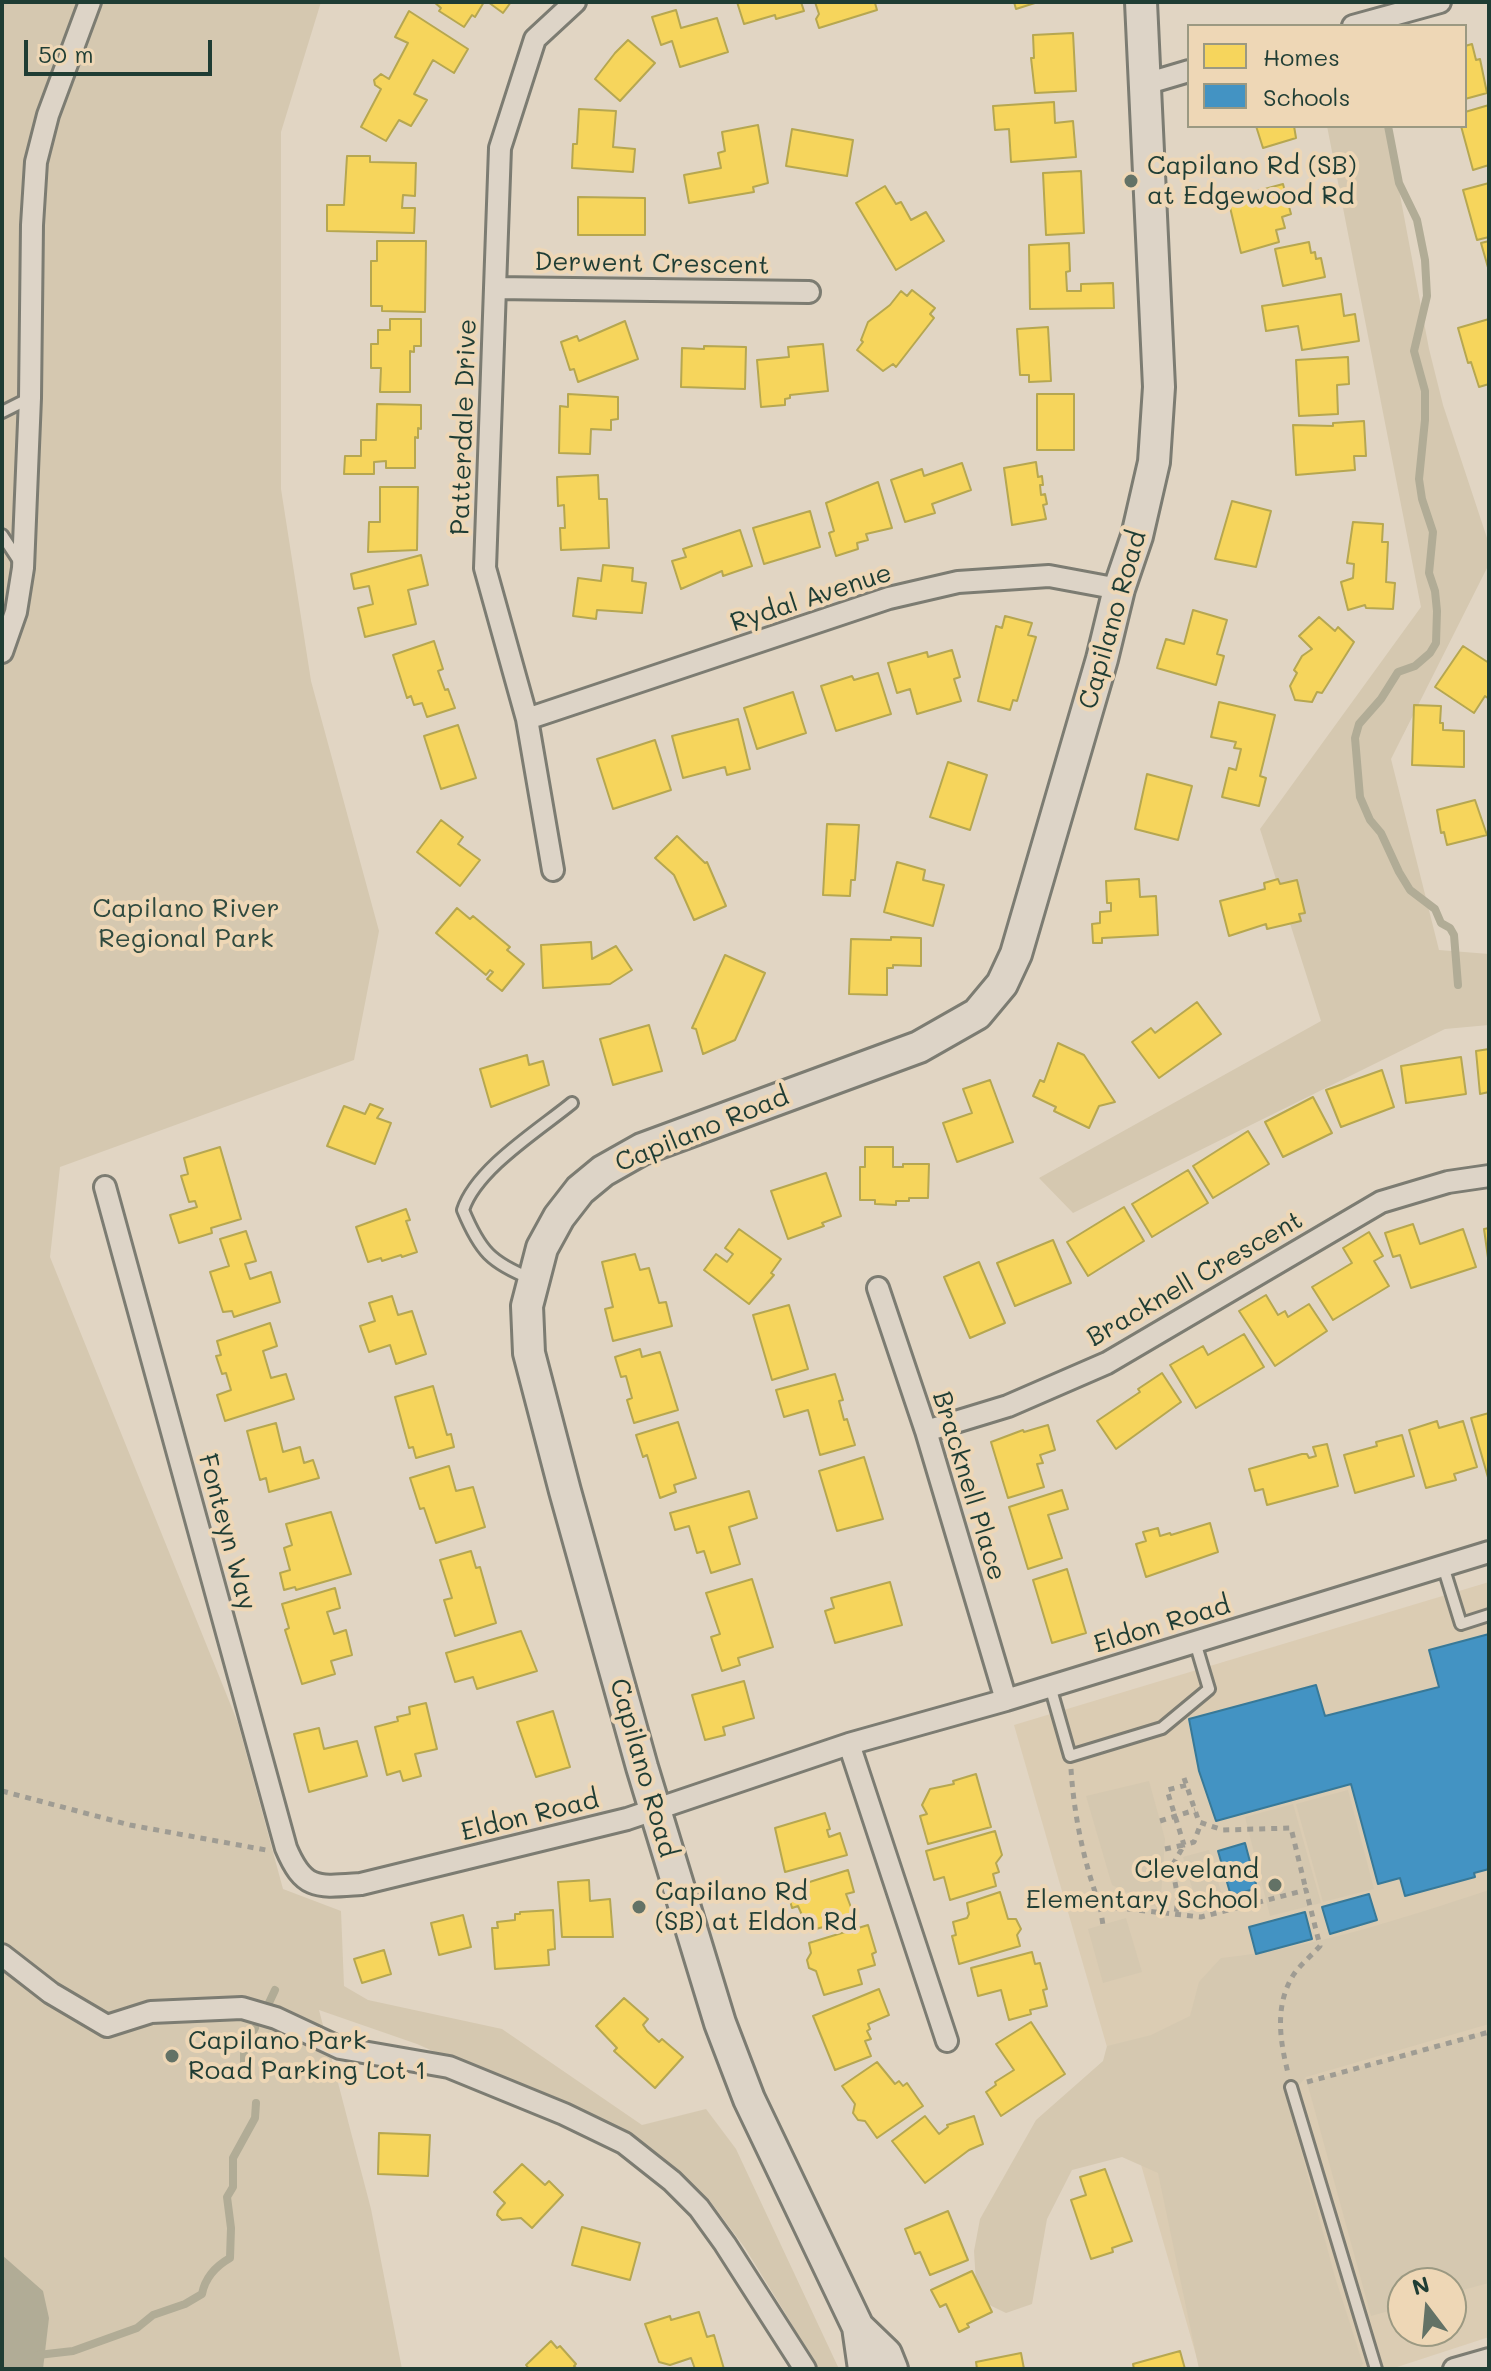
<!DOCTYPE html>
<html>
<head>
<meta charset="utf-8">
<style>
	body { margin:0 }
	#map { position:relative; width:1491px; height:2371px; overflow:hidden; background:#e1d5c3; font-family:Mali,sans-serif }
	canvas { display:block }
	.frame { position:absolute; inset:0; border:4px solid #1f3d34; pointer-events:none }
	.legend { position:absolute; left:1187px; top:24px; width:280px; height:104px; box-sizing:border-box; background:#eed7b6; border:2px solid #9b9982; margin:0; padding:10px 14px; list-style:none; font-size:24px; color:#1f3d34 }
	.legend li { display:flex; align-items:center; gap:16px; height:40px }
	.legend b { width:40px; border:2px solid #9b9982 }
	.north { position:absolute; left:1387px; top:2267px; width:80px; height:80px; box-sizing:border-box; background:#eed7b6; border:2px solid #9b9982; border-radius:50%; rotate:344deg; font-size:22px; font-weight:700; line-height:32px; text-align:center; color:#1f3d34 }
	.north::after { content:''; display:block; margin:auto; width:28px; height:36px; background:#637266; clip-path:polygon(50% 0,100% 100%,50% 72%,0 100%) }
	.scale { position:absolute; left:24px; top:40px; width:188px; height:36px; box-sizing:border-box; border:4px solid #1f3d34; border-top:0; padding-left:10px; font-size:24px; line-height:28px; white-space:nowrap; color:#1f3d34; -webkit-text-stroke:6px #eed7b6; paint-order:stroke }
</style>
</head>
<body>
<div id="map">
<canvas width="1491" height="2371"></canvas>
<div class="frame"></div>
<ul class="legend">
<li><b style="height:22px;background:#f6d55c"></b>Homes</li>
<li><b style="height:22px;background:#4393c3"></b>Schools</li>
</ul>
<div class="north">N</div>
<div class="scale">50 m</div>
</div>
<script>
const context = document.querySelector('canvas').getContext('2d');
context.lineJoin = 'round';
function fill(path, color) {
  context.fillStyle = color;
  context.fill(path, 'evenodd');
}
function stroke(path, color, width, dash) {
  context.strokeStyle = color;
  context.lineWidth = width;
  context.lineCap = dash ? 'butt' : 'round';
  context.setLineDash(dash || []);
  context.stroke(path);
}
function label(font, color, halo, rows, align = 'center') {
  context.font = font + ' Mali,sans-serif';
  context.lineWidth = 8;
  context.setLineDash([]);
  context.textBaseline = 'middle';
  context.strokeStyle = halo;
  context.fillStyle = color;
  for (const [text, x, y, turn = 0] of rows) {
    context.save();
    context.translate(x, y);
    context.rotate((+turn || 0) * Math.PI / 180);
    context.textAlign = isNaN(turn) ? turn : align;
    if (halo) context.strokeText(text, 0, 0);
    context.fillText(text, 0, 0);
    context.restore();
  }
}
const built = new Path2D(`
	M1489 1582V2337L1391 2369H1200L1014 1725ZM1403 2283H1451V2331H1403Z`);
const green = new Path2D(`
	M2 2H321L281 132V489L311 681 379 931 354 1060 60 1167 50 1257 238 1723 283 1889 341 1911 344 1986 368 2000 502 2029 642 2125 706 2109 736 2149 839 2369H815L790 2321 745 2248 710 2201 677 2173 460 2063 417 2044 319 2010 371 2209 402 2369H2Z
	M1327 126H1387L1429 349 1443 405 1489 544V564L1391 759 1439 950 1489 954V1025L1445 1029 1073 1213 1039 1178 1321 1021 1260 829 1421 607Z
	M1149 1781 1165 1839 1160 1909 1112 1885 1086 1796Z
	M1348 1790 1374 1889 1323 1902 1296 1804Z
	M1293 1804 1321 1903 1270 1916 1245 1817Z
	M1209 1850 1223 1899 1197 1905 1183 1857Z
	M1489 1890V2024L1306 2077 1287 2099 1335 2277 1363 2364 1359 2369H1199L1158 2173 1122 2157 1072 2170 1047 2219 1032 2304 1006 2313 977 2299 974 2251 980 2219 1036 2120 1103 2061 1107 2046 1151 2035 1190 2016 1199 1982 1221 1958C1313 1948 1401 1919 1489 1890Z
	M1126 1918 1142 1972 1103 1983 1088 1929Z
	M1489 2030V2283L1451 2293V2283H1403V2307L1371 2316 1307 2082Z`);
const water = new Path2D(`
	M2 2255 43 2291 49 2318 43 2369H2Z`);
const homes = new Path2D(`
	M434 2H484L475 17 472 15 464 27 439 11 441 8Z
	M488 2H511L503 13Z
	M737 2H801L804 11 776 19 775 15 744 24Z
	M815 2H879L875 3 877 10 819 28 816 19 819 14Z
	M1014 2H1038L1016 9Z
	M676 10 681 28 717 18 728 52 680 67 672 41 661 45 652 17Z
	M409 11 468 49 454 73 433 60 414 94 427 100 411 126 399 120 386 141 361 127 381 89 375 85 374 80 381 74 389 79 408 43 395 37Z
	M1073 33 1076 91 1035 93 1031 58H1034L1033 35Z
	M628 40 655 63 620 101 595 79 615 53Z
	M1472 44 1476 60 1480 59 1487 93 1465 99V46Z
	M1054 102 1055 123 1073 121 1076 157 1011 162 1009 129 995 130 993 106Z
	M1489 105V165L1473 170 1461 126H1465V112Z
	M579 109 616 111 613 147 635 149 633 172 572 168 573 144H577Z
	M758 125 768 183 753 187 754 192 689 203 684 175 721 168 718 153 725 151 722 132Z
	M1256 126H1294L1296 138 1263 148Z
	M792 129 853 140 847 176 786 166Z
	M347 156H370V162L416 163 415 196 403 195 402 208H415L414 233 327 231V205H344Z
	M1081 171 1084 233 1046 235 1043 173Z
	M1489 183V237L1477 240 1463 190Z
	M1283 184 1291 214 1282 217 1285 228 1276 230 1279 242 1241 253 1228 199Z
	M885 186 896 204 901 202 911 220 926 212 944 241 896 270 856 203Z
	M578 197 645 198V235H578Z
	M377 241H426L425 312 382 311V306H371V261H377Z
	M1489 241V271L1481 243Z
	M1309 242 1311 253 1315 252 1316 259 1321 258 1325 277 1283 286 1275 249Z
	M1069 243 1070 271 1066 272 1067 291H1081V284L1113 283 1114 308 1030 309 1029 245Z
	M912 290 935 308 930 314 934 318 896 367 893 364 883 371 857 350 863 342 861 340 868 322 890 305 901 291 907 296Z
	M1341 294 1344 316 1355 314 1359 341 1302 350 1298 326 1266 331 1262 306Z
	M390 319H421V346H414V352L410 351V392H380L381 368H371V344H378V330H390Z
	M1489 319V384L1479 387 1471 362 1468 363 1458 328Z
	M625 321 638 359 578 382 574 369 570 370 561 342 577 336 579 341Z
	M1048 327 1051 381 1029 382V375H1020L1017 329Z
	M823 344 828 391 790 395V398L785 399V405L761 407 757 360 789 357 788 347Z
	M704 346 746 347 745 389 681 387 682 348 704 349Z
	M1348 357 1349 384 1337 385 1338 414 1299 416 1296 360Z
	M568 394 618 397V419L611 420V430L591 429 590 454 559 453 560 406 568 407Z
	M1037 394H1074V450H1037Z
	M377 404 421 405V429L418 428V438L415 437V468H386V461L374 462V474H344L345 456H361V440H376Z
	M1364 421 1366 456H1354L1355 470 1296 475 1293 425 1333 426V423Z
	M1036 462 1038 477 1042 476 1043 485H1040L1041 495 1045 494 1047 504 1043 505 1046 519 1012 525 1004 468Z
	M962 463 971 490 932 504 935 513 905 522 891 480 922 469 924 476Z
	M598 475 599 499H607L609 548 561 550 560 528H565L564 505 558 506 557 477Z
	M878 482 892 528 866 534 868 540 857 543 858 549 836 556 829 533 834 531 826 503Z
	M380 487H418L417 550 368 552 369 522H380Z
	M1232 501 1271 511 1256 567 1215 559Z
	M810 511 820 547 764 564 753 528Z
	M1353 522 1383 524 1382 542H1388L1386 582 1395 583 1393 609 1366 608 1365 605 1348 610 1341 582 1353 578 1354 564 1347 563Z
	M740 530 752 566 723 576 722 571 681 589 672 561 686 557 683 549Z
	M421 555 428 585 408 590 416 624 365 637 358 608 373 604 369 586 354 589 351 574Z
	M603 565 633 568 632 581 646 583 642 613 597 610 596 619 573 616 578 578 601 581Z
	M1193 610 1227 620 1217 654 1224 656 1216 685 1157 668 1166 639 1184 644Z
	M1005 616 1032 623 1028 635 1036 637 1017 701 1013 700 1010 710 978 701 996 626 1002 628Z
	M1319 617 1335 631 1338 627 1354 642 1322 693 1317 692 1312 702 1295 700 1290 686 1297 673 1294 670 1302 656 1312 649 1299 636Z
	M434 641 443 669 438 671 445 690 448 689 455 708 427 717 422 703 414 705 411 696 407 698 393 655Z
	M1463 646 1489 663V699L1485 696 1474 713 1435 687Z
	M952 650 960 677 954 679 961 701 917 714 910 689 897 693 888 663 927 652 928 657Z
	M878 673 891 714 836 731 821 686 852 676 854 680Z
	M793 692 806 733 757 749 744 708Z
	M1219 702 1275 715 1260 776 1266 778 1259 806 1222 797 1229 768 1236 770 1241 749 1234 748 1236 742 1211 737Z
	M1414 705 1441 706 1440 723H1443V730L1464 731V767L1412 765Z
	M738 719 750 769 727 775 725 767 683 778 672 736Z
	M458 725 476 778 441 789 424 736Z
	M655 740 671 790 613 809 597 759Z
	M948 762 987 775 970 830 930 817Z
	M1147 774 1192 786 1178 840 1135 829Z
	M1475 800 1487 835 1447 845 1444 832 1441 833 1437 810Z
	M441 820 463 837 458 844 480 860 460 886 417 852Z
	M827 824 859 825 855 880H851L850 896 823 895Z
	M677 836 705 863 707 862 726 906 694 920 674 875 655 858Z
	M897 862 925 870 923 880 944 885 933 926 884 912Z
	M1139 879 1140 897 1156 896 1158 935 1102 938V943H1093L1092 924 1100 923V912L1111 911V903H1107L1106 881Z
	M1278 879 1280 884 1297 880 1305 913 1299 914 1301 921 1267 929 1266 924 1229 936 1220 901 1265 889 1264 883Z
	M457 908 470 919 473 916 510 947 507 950 524 964 502 991 487 979 493 972 490 970 486 975 436 933Z
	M891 937 921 938V966L893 965V968H887V995L849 994 851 939 891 940Z
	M591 942 592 959 616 946 632 970 610 984 543 988 541 945Z
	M725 955 765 973 735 1040 703 1054 696 1029 692 1028Z
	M1197 1002 1221 1034 1159 1078 1132 1042 1151 1028 1155 1033Z
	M649 1025 662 1071 613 1085 600 1039Z
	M1058 1043 1084 1055 1115 1102 1099 1106 1089 1128 1054 1111 1056 1107 1033 1096 1040 1080 1044 1082Z
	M1489 1049V1092L1480 1094 1476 1051Z
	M527 1055 529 1065 543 1061 549 1085 491 1107 480 1069Z
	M1461 1057 1466 1094 1406 1103 1401 1066Z
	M1382 1070 1394 1107 1341 1127 1326 1090Z
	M990 1080 1013 1142 957 1162 943 1123 972 1113 963 1089Z
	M1313 1097 1332 1133 1283 1157 1265 1122Z
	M370 1104 383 1109 377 1118 391 1123 375 1164 327 1146 344 1106 365 1114Z
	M1248 1131 1269 1164 1213 1198 1193 1166Z
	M220 1147 241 1219 211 1228 212 1233 179 1243 170 1215 197 1207 195 1201 189 1202 181 1176 188 1174 184 1158Z
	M865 1147H893V1167H903V1164H929L928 1198H909V1201H896V1205L875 1204V1200H860V1167H865Z
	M1188 1170 1208 1203 1152 1237 1132 1204Z
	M826 1173 841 1216 822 1223 824 1226 788 1239 771 1191Z
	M1124 1207 1144 1241 1088 1276 1067 1242Z
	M406 1209 410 1220 406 1221 417 1252 402 1257 401 1255 382 1261 381 1258 368 1262 356 1227Z
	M1413 1224 1420 1244 1463 1229 1476 1267 1411 1288 1400 1255 1393 1257 1385 1233Z
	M1489 1228V1265L1484 1229Z
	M739 1229 781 1259 771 1273 774 1275 749 1304 704 1270 716 1254 727 1262 733 1254 725 1248Z
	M246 1231 256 1261 245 1264 250 1279 271 1272 280 1302 234 1317 232 1311 223 1312 210 1272 229 1266 220 1239Z
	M1369 1232 1383 1256 1374 1261 1389 1286 1333 1320 1312 1287 1352 1263 1343 1248Z
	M1053 1240 1071 1283 1015 1306 997 1263Z
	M635 1254 640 1270 649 1268 659 1303 666 1302 672 1326 613 1341 605 1309 613 1307 602 1262Z
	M979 1262 1005 1323 970 1338 944 1277Z
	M1266 1295 1278 1315 1285 1311 1288 1317 1309 1304 1327 1331 1275 1366 1239 1311Z
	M392 1296 398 1315 412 1311 426 1354 396 1364 390 1345 369 1352 360 1326 375 1321 369 1303Z
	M789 1305 808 1369 772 1380 753 1315Z
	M270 1323 277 1346 263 1351 271 1378 286 1374 294 1399 225 1421 217 1395 231 1390 226 1373 222 1374 216 1356 221 1355 217 1341Z
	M1244 1334 1264 1367 1196 1408 1170 1365 1203 1346 1208 1355Z
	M640 1349 642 1357 660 1352 678 1410 634 1423 627 1400 632 1398 626 1376 621 1377 615 1357Z
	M1162 1373 1181 1402 1116 1449 1097 1421 1140 1392 1138 1389Z
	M835 1374 843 1400 839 1401 844 1420 847 1419 855 1445 820 1455 808 1410 784 1417 776 1390Z
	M433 1386 447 1435 451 1434 454 1447 416 1458 413 1447 409 1448 395 1397Z
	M1489 1413V1481L1471 1418Z
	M1437 1421 1439 1428 1463 1421 1477 1467 1454 1474 1456 1480 1426 1488 1409 1430Z
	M678 1422 696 1478 674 1485 676 1492 660 1498 647 1455 643 1457 636 1435Z
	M276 1423 283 1452 300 1447 304 1463 313 1460 319 1478 269 1492 266 1478 260 1480 247 1431Z
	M1048 1425 1055 1450 1040 1455 1043 1463 1037 1464 1044 1487 1008 1498 991 1442 1023 1430 1024 1432Z
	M1402 1435 1414 1476 1355 1493 1344 1455 1377 1446 1376 1442Z
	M1327 1444 1338 1486 1267 1505 1263 1489 1255 1491 1249 1469 1302 1454H1307L1309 1458 1316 1456 1313 1447Z
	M864 1457 883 1519 837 1531 819 1471Z
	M449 1466 456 1491 473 1487 485 1527 436 1543 424 1508 420 1509 410 1478Z
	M1062 1490 1068 1509 1048 1515 1062 1558 1028 1569 1009 1507Z
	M749 1491 757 1518 729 1527 740 1564 711 1573 704 1551 697 1553 689 1526 675 1530 670 1513Z
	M331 1512 351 1574 296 1590 295 1587 284 1590 280 1573 290 1570 284 1548 292 1545 286 1524Z
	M1210 1523 1218 1552 1146 1577 1136 1544 1146 1541 1143 1532 1158 1528 1160 1536 1170 1533 1171 1535Z
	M471 1551 476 1568 480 1567 496 1623 455 1636 444 1600 452 1598 440 1560Z
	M1067 1569 1086 1633 1052 1643 1033 1580Z
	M752 1579 773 1647 738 1658 740 1665 722 1671 711 1637 720 1634 706 1593Z
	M890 1582 902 1625 835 1643 825 1611 834 1608 831 1598Z
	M335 1588 340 1608 327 1612 334 1634 346 1630 352 1655 331 1661 335 1674 302 1684 285 1630 289 1628 282 1604Z
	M521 1631 537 1671 477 1689 473 1677 455 1682 446 1653Z
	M744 1681 754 1718 723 1727 725 1735 705 1740 692 1695Z
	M426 1703 437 1749 415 1754 421 1776 403 1781 400 1771 387 1775 375 1727 398 1721 397 1717 410 1714 409 1707Z
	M553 1711 570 1767 536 1777 517 1722Z
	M319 1728 324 1749 357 1741 367 1776 309 1792 294 1734Z
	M976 1774 991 1827 928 1844 920 1816 927 1814 922 1805 930 1789 954 1784 953 1781Z
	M825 1813 830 1829 827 1830 829 1837 840 1833 847 1855 785 1872 775 1828Z
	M995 1831 1002 1855 996 1863 999 1872 993 1874 996 1886 950 1900 944 1877 934 1880 926 1851Z
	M848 1870 854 1892 846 1894 855 1918 809 1931 798 1906 792 1908 787 1889Z
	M589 1880 590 1901 610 1899 613 1937H562L558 1882Z
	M1000 1892 1008 1919H1016L1021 1929 1017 1935 1020 1946 959 1964 952 1936 956 1935 953 1922 967 1918 969 1914 967 1903Z
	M553 1910 555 1949 548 1950 549 1965 495 1969 492 1928H498L497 1922 515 1920V1914H520V1912Z
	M463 1915 471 1947 439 1955 431 1923Z
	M868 1925 876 1952 872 1954 875 1965 858 1970 862 1984 824 1995 816 1971 809 1968 807 1960 811 1953 809 1943Z
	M384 1950 391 1974 362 1983 354 1959Z
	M1032 1952 1035 1964 1040 1963 1047 1989 1043 1990 1047 2006 1030 2010 1031 2014 1009 2020 1001 1990 978 1996 971 1968Z
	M879 1989 889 2015 868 2024 870 2029 867 2031 871 2039 865 2041 871 2056 835 2070 813 2016Z
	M624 1998 648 2019 643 2025 647 2031 659 2042 662 2039 683 2057 655 2088 614 2051 617 2048 596 2026Z
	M1031 2022 1065 2074 1001 2116 986 2092 996 2085 995 2082 1014 2070 996 2044Z
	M877 2062 895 2084 899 2081 903 2086 907 2083 923 2106 877 2138 865 2121 858 2120 853 2113 855 2104 842 2086Z
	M925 2116 939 2134 948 2127 947 2125 974 2116 983 2144 969 2150 925 2183 892 2141Z
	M379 2133 430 2135 428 2176 378 2174Z
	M522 2164 545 2185 549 2181 563 2195 532 2228 521 2218 502 2220 497 2215 498 2211 505 2203 494 2192Z
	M1105 2169 1132 2241 1112 2248 1113 2252 1091 2259 1071 2200 1086 2195 1080 2177Z
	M948 2211 968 2260 930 2275 920 2252 915 2254 905 2229Z
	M582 2227 640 2243 630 2280 572 2265Z
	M972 2271 992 2312 967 2324 969 2327 959 2332 946 2304 940 2307 931 2290Z
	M699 2312 707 2337 714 2335 724 2369H695L691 2358 670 2365 659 2362 645 2324 670 2316 671 2320Z
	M551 2341 557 2348 560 2346 576 2364 574 2366 577 2369H529L526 2365Z
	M1180 2351 1185 2369H1134L1133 2364Z
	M1021 2353 1024 2369H977L976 2362Z`);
const schools = new Path2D(`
	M1489 1634V1869L1474 1873 1475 1877 1405 1896 1400 1878 1378 1884 1351 1784 1216 1821 1199 1771 1189 1719 1316 1685 1325 1716 1439 1687 1429 1650Z
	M1245 1843 1257 1888 1231 1896 1218 1851Z
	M1369 1894 1377 1920 1330 1934 1322 1907Z
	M1305 1912 1312 1939 1256 1954 1249 1927Z`);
const stream = new Path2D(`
	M1388 126 1399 183 1417 220 1425 260 1427 296 1414 351 1425 391V420L1419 479 1422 499 1433 532 1429 573 1435 591 1437 611 1436 643 1430 653 1415 666 1398 672 1381 699 1359 724 1355 738 1360 797 1370 820 1381 833 1399 872 1410 890 1435 909 1441 923 1450 928 1454 935 1458 985
	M268 2005 275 1990
	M244 2071V2047L255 2028
	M38 2355 73 2351 137 2328 153 2315 185 2304 202 2294C205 2278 216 2266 230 2258L231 2228 227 2197 233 2187V2158L255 2118 256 2103`);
const path = new Path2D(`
	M1071 1769C1074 1816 1084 1863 1100 1906L1201 1917 1306 1890 1320 1946C1312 1955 1301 1964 1294 1974 1274 2005 1280 2041 1288 2073
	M1184 1778 1199 1822 1223 1830 1291 1828 1306 1890
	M1186 1785 1167 1790 1184 1845 1194 1842 1201 1823
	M2 1791 130 1825 266 1850
	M1160 1821 1195 1810
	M1165 1849 1184 1845 1172 1866 1178 1898 1176 1914
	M1100 1906 1103 1925
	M1307 2082 1489 2032`);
const service = new Path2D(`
	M2 412 30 398
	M2 535 21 564
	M532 1279C491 1263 480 1251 463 1210 476 1169 539 1130 572 1103
	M1443 1566 1461 1624 1489 1615
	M1050 1686 1070 1756 1162 1728 1209 1689 1195 1642
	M1291 2087 1376 2369`);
const minor = new Path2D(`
	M1353 26 1440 2
	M1145 84 1189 71
	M495 288 809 292
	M2 652 16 612 23 568 30 398 32 225 36 162 48 115 90 2
	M527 719 889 598 958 582 1049 576 1119 589
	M553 870 527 719 485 568 500 148 535 39 575 2
	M105 1187 286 1848C304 1891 318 1887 361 1884L627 1819 849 1744 1006 1700 1489 1552
	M878 1288 926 1431 1006 1700
	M926 1431 1008 1406 1107 1363 1381 1202 1448 1182 1489 1176
	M849 1744 947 2041
	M2 1955 51 1993 107 2026 151 2012 242 2008 276 2018 340 2048 449 2067 564 2114 624 2143 672 2181 699 2208 725 2244 805 2369
	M1454 2369 1489 2359`);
const secondary = new Path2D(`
	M858 2327 864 2369
	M892 2369 886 2354 858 2327 749 2099 720 2023 642 1767 565 1491 529 1353 527 1306 542 1248 559 1217 580 1190 603 1171 642 1149 919 1047 977 1014 1002 984 1016 954 1102 659 1119 589 1137 536 1154 462 1159 387 1141 2`);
const markers = [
	[1131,181,8,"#637266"],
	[1275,1885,8,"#637266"],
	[639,1907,8,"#637266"],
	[172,2056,8,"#637266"]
];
const poiNames = [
	["Capilano Rd (SB)",1147,166],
	["at Edgewood Rd",1147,196],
	["Cleveland",1259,1870,"right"],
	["Elementary School",1259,1900,"right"],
	["Capilano Rd",655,1892],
	["(SB) at Eldon Rd",655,1922],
	["Capilano Park",188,2041],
	["Road Parking Lot 1",188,2071]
];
const streetNames = [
	["Derwent Crescent",652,264,1],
	["Patterdale Drive",464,427,-88],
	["Rydal Avenue",811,598,-18],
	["Capilano Road",1113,620,-74],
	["Capilano Road",702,1130,-22],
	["Bracknell Crescent",1195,1279,-30],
	["Bracknell Place",969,1486,73],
	["Fonteyn Way",227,1532,75],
	["Eldon Road",1162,1625,-17],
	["Capilano Road",643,1768,74],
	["Eldon Road",530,1816,-14]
];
const parkNames = [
	["Capilano River",186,909],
	["Regional Park",186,939]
];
fill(built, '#dbccb3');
fill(green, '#d5c8b0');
fill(water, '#b1ac96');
fill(homes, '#f6d55c');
stroke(homes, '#b6a750', 2);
fill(schools, '#4393c3');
stroke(schools, '#387998', 2);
stroke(stream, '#b1ac96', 8);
stroke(service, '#7c7c72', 16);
stroke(minor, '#7c7c72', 26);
stroke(secondary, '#7c7c72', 36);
stroke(path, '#9f9c93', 5, [6, 6]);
stroke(service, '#ddd4c7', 10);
stroke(minor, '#ddd4c7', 20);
stroke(secondary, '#ddd4c7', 30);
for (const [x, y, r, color] of markers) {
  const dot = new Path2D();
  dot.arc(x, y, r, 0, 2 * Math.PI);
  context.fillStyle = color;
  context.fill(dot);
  stroke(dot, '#eed7b6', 3);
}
label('26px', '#1f3d34', '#eed7b6', poiNames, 'left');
label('26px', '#1f3d34', '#eed7b6', streetNames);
label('26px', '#304a3f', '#eed7b6', parkNames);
</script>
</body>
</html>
